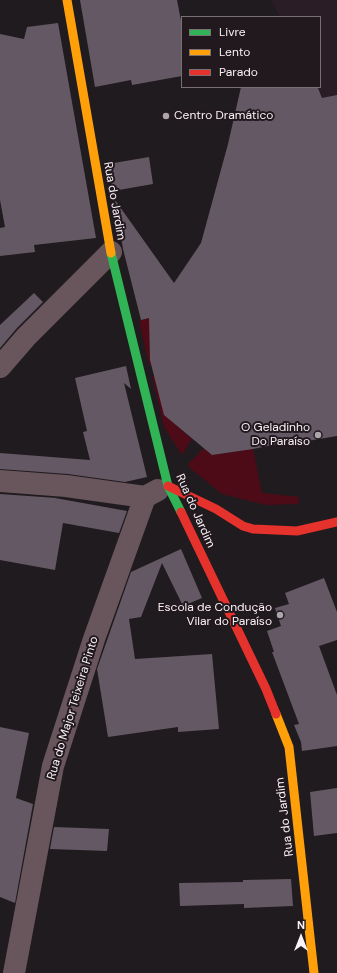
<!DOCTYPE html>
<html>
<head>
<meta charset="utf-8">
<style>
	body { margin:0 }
	#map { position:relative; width:337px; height:973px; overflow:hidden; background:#201b1e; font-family:"DM Sans",sans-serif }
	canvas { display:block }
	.legend { position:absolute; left:181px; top:16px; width:140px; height:72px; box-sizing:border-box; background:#22191f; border:1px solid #786f75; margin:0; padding:5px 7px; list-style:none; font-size:12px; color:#f8f1f5 }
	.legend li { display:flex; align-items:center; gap:8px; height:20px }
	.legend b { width:20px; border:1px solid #786f75 }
	.north { position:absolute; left:281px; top:917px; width:40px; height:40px; -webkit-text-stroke:3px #22191f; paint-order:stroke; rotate:0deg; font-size:11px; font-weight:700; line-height:16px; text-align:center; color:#f8f1f5 }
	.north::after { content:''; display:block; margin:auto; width:14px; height:18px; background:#f8f1f5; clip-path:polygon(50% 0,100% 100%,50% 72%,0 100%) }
</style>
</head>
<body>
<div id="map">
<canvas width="337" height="973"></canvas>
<ul class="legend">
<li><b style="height:5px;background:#30b455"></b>Livre</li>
<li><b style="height:5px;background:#ff9f0a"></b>Lento</li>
<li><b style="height:5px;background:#e5322d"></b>Parado</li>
</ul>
<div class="north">N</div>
</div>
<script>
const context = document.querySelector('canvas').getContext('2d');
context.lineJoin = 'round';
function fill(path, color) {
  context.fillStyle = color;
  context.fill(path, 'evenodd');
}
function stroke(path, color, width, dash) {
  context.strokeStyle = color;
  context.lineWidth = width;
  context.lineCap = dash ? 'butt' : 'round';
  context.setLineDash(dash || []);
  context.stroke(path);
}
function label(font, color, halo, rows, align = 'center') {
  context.font = font + ' "DM Sans",sans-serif';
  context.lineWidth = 4;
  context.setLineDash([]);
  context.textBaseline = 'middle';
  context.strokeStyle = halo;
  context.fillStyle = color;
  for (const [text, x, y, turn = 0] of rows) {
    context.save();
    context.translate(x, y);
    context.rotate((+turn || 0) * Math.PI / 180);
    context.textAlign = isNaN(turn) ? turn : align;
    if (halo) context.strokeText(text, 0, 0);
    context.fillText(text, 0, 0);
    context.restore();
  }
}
const built = new Path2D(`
	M271 0H337V191L321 94 317 87H320V17H280Z`);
const green = new Path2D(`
	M149 318 158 365H149L139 321Z
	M160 375 172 422 192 439 182 455 164 427 152 376Z
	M204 448 212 455 253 449 262 493 299 497 298 504 266 505 222 494 190 468 188 464Z`);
const building = new Path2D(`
	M80 0H177L182 26V76L132 85 131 80 95 87Z
	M58 23 96 238 34 245 35 252 0 256V228L5 227 0 200V34L24 39 27 27Z
	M241 87H310L318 88 322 98 337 95V436L302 442V439L253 449 212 455 164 415 150 360 149 318 141 320 123 249 115 200 174 283 201 243 228 144Z
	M149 157 153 184 113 191 108 164Z
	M34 293 43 302 17 328 0 348V325Z
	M126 366 131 389 124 383 147 477 125 482 68 474 0 469V453L90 460 83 432 87 431 75 378Z
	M0 494 57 498H55L127 511 119 533 63 523 55 570 0 560Z
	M181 549 202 598 183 606 162 563 141 617 129 619 135 659 212 654 219 729 178 732V727L108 737 97 669 131 572Z
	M324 578 337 612V640L319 646 337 695V746L302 751 301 742 294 725 299 724 272 652H274L267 631 281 626 275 608 289 604 285 593Z
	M0 727 29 733 16 798 33 804 15 903 0 897Z
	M337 788V833L314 836 310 792Z
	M54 827 109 829 107 851 50 849Z
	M291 879 293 906 244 908V904L180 906 179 883 243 882V880Z`);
const street = new Path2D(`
	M0 367 26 337 111 252
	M0 481 66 486 145 497 158 490
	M14 973 53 766 94 639 145 497`);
const fast = new Path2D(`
	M111 253 168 486 181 512`);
const slow = new Path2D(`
	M67 0 111 253
	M276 714 289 747 314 973`);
const jam = new Path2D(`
	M168 486 216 509 243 526 253 529 297 531 337 522
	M181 512 266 689 276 714`);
const markers = [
	[166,116,4,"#aca6aa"],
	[318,435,4,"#aca6aa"],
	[280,615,4,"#aca6aa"]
];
const poiNames = [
	["Centro Dramático",174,116,"left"],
	["O Geladinho",310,428],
	["Do Paraíso",310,442],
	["Escola de Condução",272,608],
	["Vilar do Paraíso",272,622]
];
const streetNames = [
	["Rua do Jardim",114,201,80],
	["Rua do Jardim",195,511,66],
	["Rua do Major Teixeira Pinto",73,708,-73],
	["Rua do Jardim",285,817,-97]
];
fill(built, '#2a1d25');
fill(green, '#4d0b18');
fill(building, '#655865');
stroke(street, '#68565c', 22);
stroke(fast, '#30b455', 9);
stroke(slow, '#ff9f0a', 9);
stroke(jam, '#e5322d', 9);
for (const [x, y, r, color] of markers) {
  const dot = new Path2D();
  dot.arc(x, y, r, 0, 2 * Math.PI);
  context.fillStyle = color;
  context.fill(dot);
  stroke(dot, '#22191f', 1.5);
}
label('12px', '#f8f1f5', '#22191f', poiNames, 'right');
label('12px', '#f8f1f5', '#22191f', streetNames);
</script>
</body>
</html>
